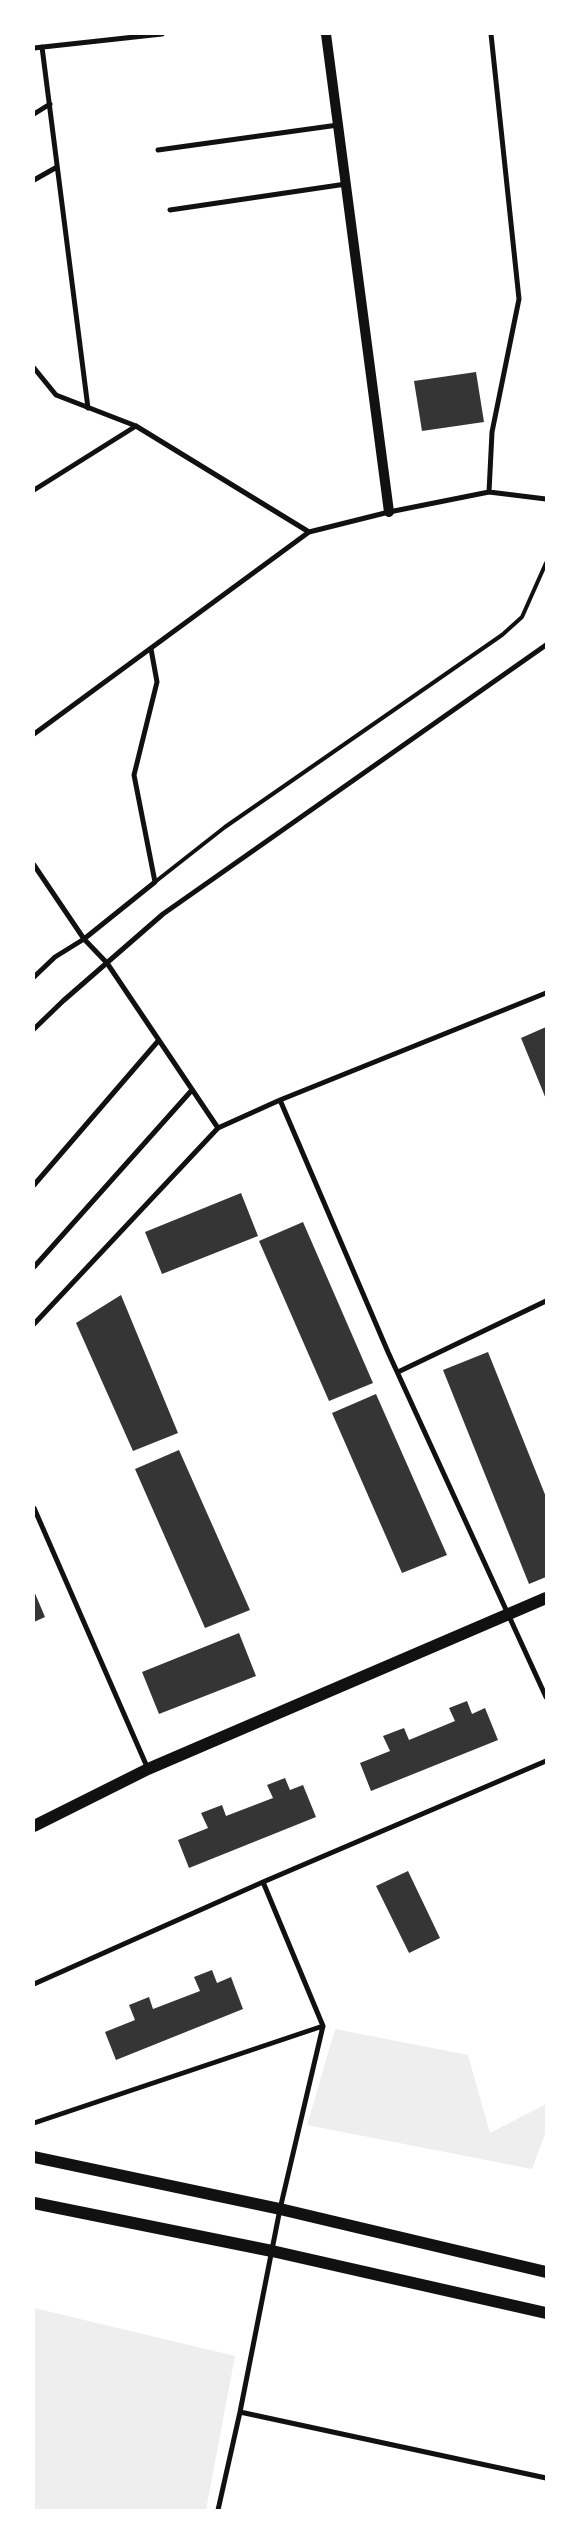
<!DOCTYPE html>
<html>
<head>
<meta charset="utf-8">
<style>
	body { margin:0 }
	#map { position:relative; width:580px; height:2544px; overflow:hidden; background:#fff; font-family:"DejaVu Sans",sans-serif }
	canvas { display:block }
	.frame { position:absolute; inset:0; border:35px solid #fff; pointer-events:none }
</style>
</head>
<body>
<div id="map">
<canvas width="580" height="2544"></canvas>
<div class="frame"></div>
</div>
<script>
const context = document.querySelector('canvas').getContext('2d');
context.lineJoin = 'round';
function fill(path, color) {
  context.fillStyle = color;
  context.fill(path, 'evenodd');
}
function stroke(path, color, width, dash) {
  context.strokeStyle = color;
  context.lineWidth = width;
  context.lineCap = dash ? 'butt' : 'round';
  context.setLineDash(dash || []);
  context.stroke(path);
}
const green = new Path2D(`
	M335 2029 468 2055 490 2133 546 2104V2131L532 2169 307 2125Z
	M34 2308 235 2356 206 2510H34Z`);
const building = new Path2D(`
	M476 372 484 422 422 431 414 381Z
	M546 1027V1099L521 1038Z
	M241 1193 258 1236 162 1274 145 1232Z
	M303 1222 373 1383 329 1401 259 1241Z
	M121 1295 178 1433 133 1451 76 1323Z
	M488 1352 546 1497V1577L529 1584 443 1370Z
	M376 1394 447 1555 402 1573 332 1413Z
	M179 1450 250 1610 205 1628 135 1469Z
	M34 1591 45 1617 34 1622Z
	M239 1633 256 1676 159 1714 142 1672Z
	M467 1701 472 1714 485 1708 498 1740 371 1791 360 1763 390 1751 383 1736 404 1728 409 1740 455 1721 449 1708Z
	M285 1778 290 1790 303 1785 316 1817 189 1868 178 1840 208 1828 201 1813 222 1805 226 1816 273 1798 267 1785Z
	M408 1871 440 1938 409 1953 376 1886Z
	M212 1970 217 1983 231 1977 243 2009 116 2060 105 2032 135 2020 129 2005 149 1997 153 2009 200 1991 194 1977Z`);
const service = new Path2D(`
	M155 882 225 827 502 635 522 617 546 563`);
const minor = new Path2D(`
	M42 47 88 408
	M34 48 162 34
	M34 114 50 104
	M158 150 338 125
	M34 180 57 167
	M170 210 346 184
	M34 368 56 395 136 426 309 532
	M34 490 136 426
	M489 492 492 432 519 299 491 34
	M34 734 309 532 389 512 489 492 546 499
	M34 865 84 939 107 963 218 1128
	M34 977 55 957 84 939 155 882 134 775 157 682 151 649
	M34 1029 63 1001 163 914 546 645
	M280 1100 388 1352 546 1697
	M34 1185 159 1040
	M34 1267 192 1090
	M34 1324 218 1128 280 1100 546 993
	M398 1372 546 1301
	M34 1508 148 1769
	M34 1984 263 1882 546 1761
	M34 2123 323 2026
	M240 2412 546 2478
	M218 2510 240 2412 280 2209 323 2026 263 1882`);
const secondary = new Path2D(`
	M326 34 389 512`);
const primary = new Path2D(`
	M34 1826 148 1769 546 1598
	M34 2157 280 2209 546 2272
	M34 2203 272 2251 546 2313`);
fill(green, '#eee');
fill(building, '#353535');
stroke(service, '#111', 4);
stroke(minor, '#111', 5);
stroke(secondary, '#111', 10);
stroke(primary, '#111', 12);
</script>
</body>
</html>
